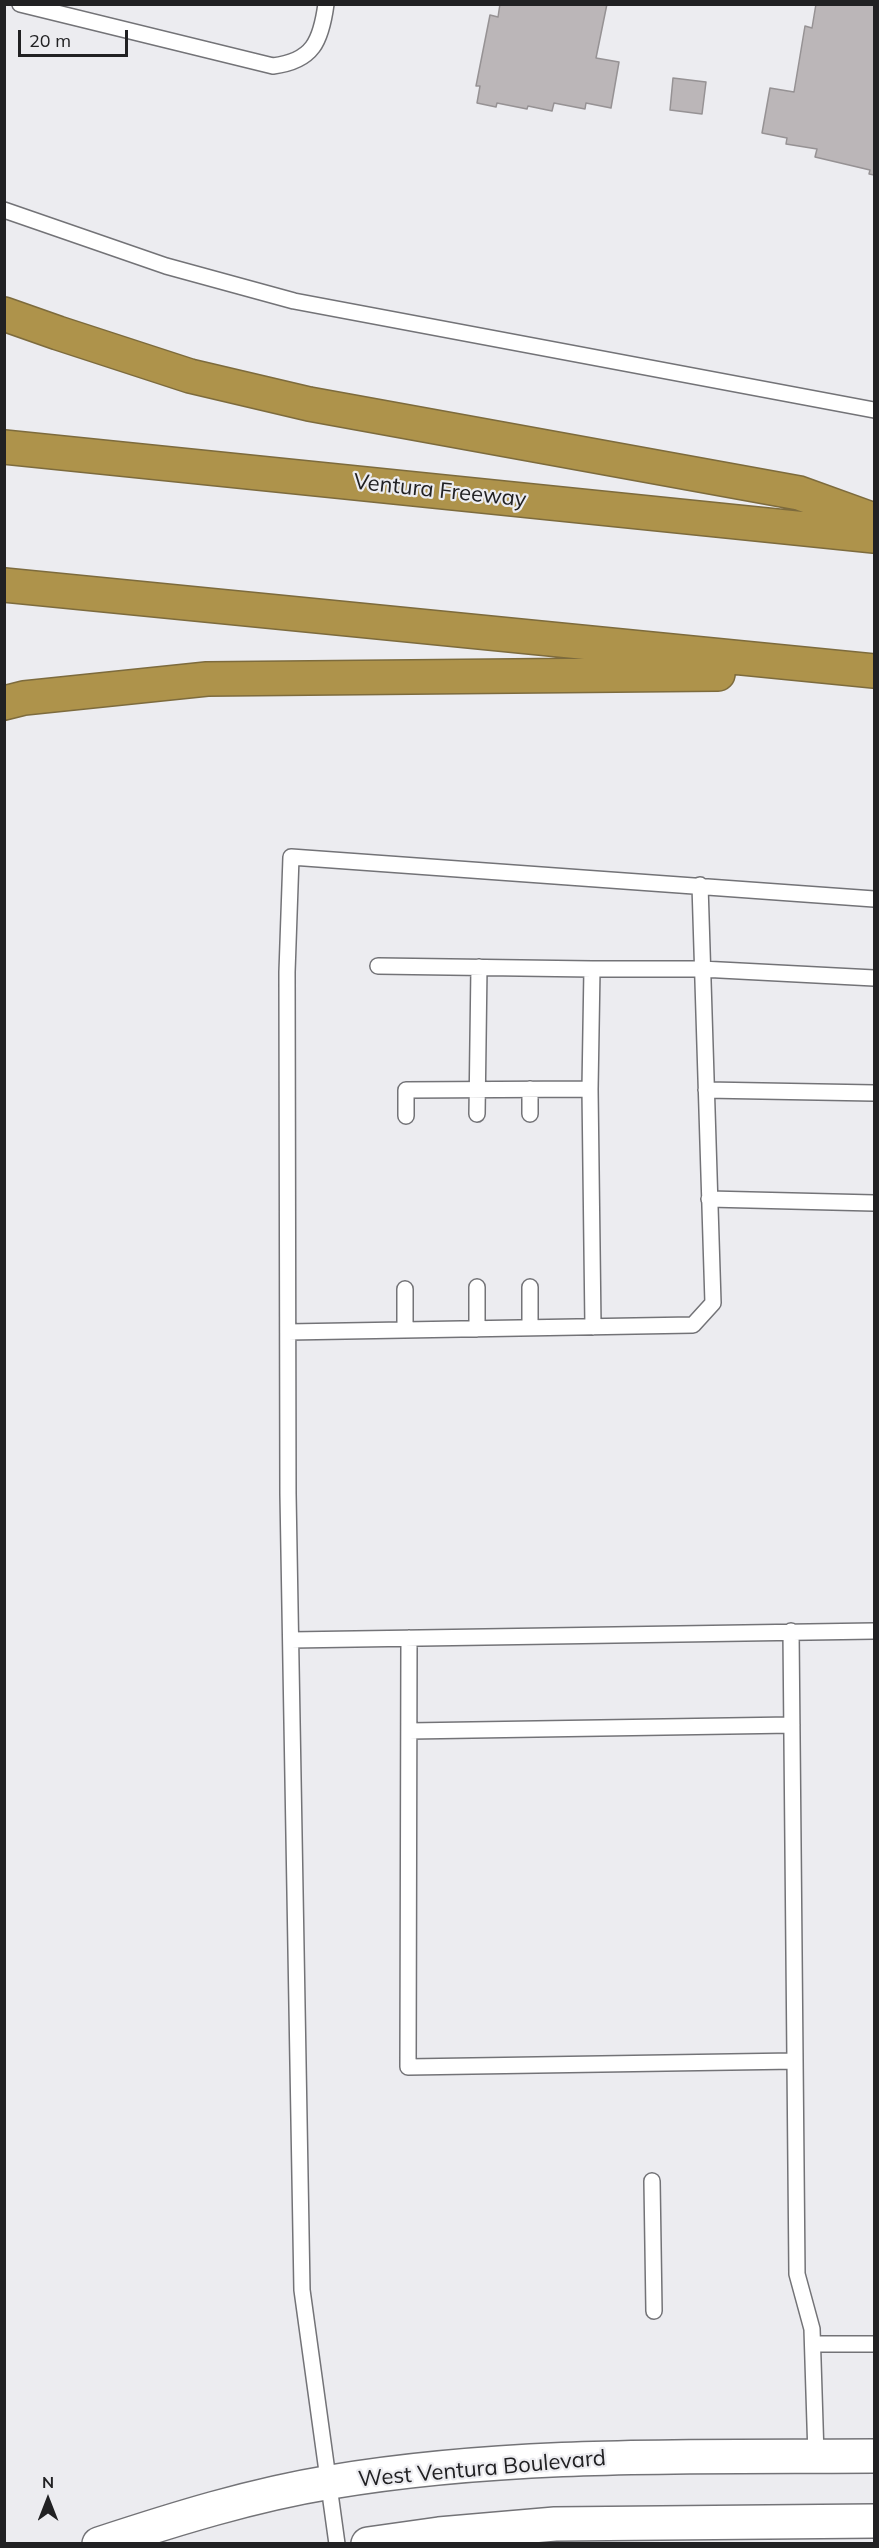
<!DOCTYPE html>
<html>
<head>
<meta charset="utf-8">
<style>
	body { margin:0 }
	#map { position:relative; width:879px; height:2548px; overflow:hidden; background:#ececf0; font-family:Mulish,sans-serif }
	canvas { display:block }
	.frame { position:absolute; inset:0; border:6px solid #212123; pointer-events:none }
	.north { position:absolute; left:18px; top:2470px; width:60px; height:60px; -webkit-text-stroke:4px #ececf0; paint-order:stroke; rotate:0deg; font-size:16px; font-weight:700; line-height:24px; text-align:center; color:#212123 }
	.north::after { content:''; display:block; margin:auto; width:21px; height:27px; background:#212123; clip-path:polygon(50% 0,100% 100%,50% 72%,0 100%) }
	.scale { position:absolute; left:18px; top:30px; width:110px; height:27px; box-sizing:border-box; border:3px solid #212123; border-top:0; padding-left:8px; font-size:18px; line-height:21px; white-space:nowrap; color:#212123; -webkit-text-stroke:4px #ececf0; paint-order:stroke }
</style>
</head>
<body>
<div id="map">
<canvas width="879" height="2548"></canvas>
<div class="frame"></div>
<div class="north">N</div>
<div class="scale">20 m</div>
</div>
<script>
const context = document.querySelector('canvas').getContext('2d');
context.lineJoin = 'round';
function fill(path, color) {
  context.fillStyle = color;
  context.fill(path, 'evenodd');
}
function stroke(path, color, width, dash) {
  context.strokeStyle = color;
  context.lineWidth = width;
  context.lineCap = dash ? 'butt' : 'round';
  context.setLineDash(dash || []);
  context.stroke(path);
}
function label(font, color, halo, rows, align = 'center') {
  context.font = font + ' Mulish,sans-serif';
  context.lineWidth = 4.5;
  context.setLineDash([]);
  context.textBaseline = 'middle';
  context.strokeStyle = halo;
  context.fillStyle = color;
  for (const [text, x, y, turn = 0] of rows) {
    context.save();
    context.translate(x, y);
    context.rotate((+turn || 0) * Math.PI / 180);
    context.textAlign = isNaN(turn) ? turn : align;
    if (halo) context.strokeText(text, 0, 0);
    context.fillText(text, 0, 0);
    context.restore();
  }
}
const building = new Path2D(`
	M500 4H607L596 58 619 62 611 108 586 103 585 109 554 103 552 111 528 106 527 109 497 103 496 107 477 103 480 86H476L490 15 498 17Z
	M816 4H874V175L869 174 870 170 815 157 817 149 786 144 787 138 762 133 770 88 794 92 805 26 812 28Z
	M673 78 706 82 702 114 670 110Z`);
const service = new Path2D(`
	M20 4 273 66C313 61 321 41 326 4
	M4 210 166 266 294 301 874 410
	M378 966 592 969
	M530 1089V1114
	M590 1089 592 969H701L874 978
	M706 1090 874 1093
	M477 1114 479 967
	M406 1116V1090L590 1089 593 1327
	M709 1199 874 1203
	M477 1287V1329
	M530 1287V1328
	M405 1330V1289
	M288 1332 693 1325 713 1303 700 885
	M791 1631 797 2274 812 2329 816 2456
	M409 1638 408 2067 795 2061
	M291 1640 874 1631
	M409 1731 792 1725
	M652 2181 654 2311
	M813 2344H874
	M337 2544 302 2290 288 1494 287 972 291 857 874 899`);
const tertiary = new Path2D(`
	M99 2544C175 2519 252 2495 331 2482 511 2452 693 2457 874 2456
	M368 2544 439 2534 555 2524 874 2521`);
const motorway = new Path2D(`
	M4 314 58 333 190 376 309 404 799 493 874 520
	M4 447 874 536
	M4 585 874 671
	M4 703 24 698 207 679 718 674`);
const streetNames = [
	["Ventura Freeway",440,491,6],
	["West Ventura Boulevard",482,2469,-5]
];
fill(building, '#bbb6b8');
stroke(building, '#969294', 1.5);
stroke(service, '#737377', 18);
stroke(tertiary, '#737377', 36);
stroke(motorway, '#7d6b3d', 36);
stroke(service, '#fff', 15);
stroke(tertiary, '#fff', 33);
stroke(motorway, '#ae934b', 33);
label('22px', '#212123', '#ececf0', streetNames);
</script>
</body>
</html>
